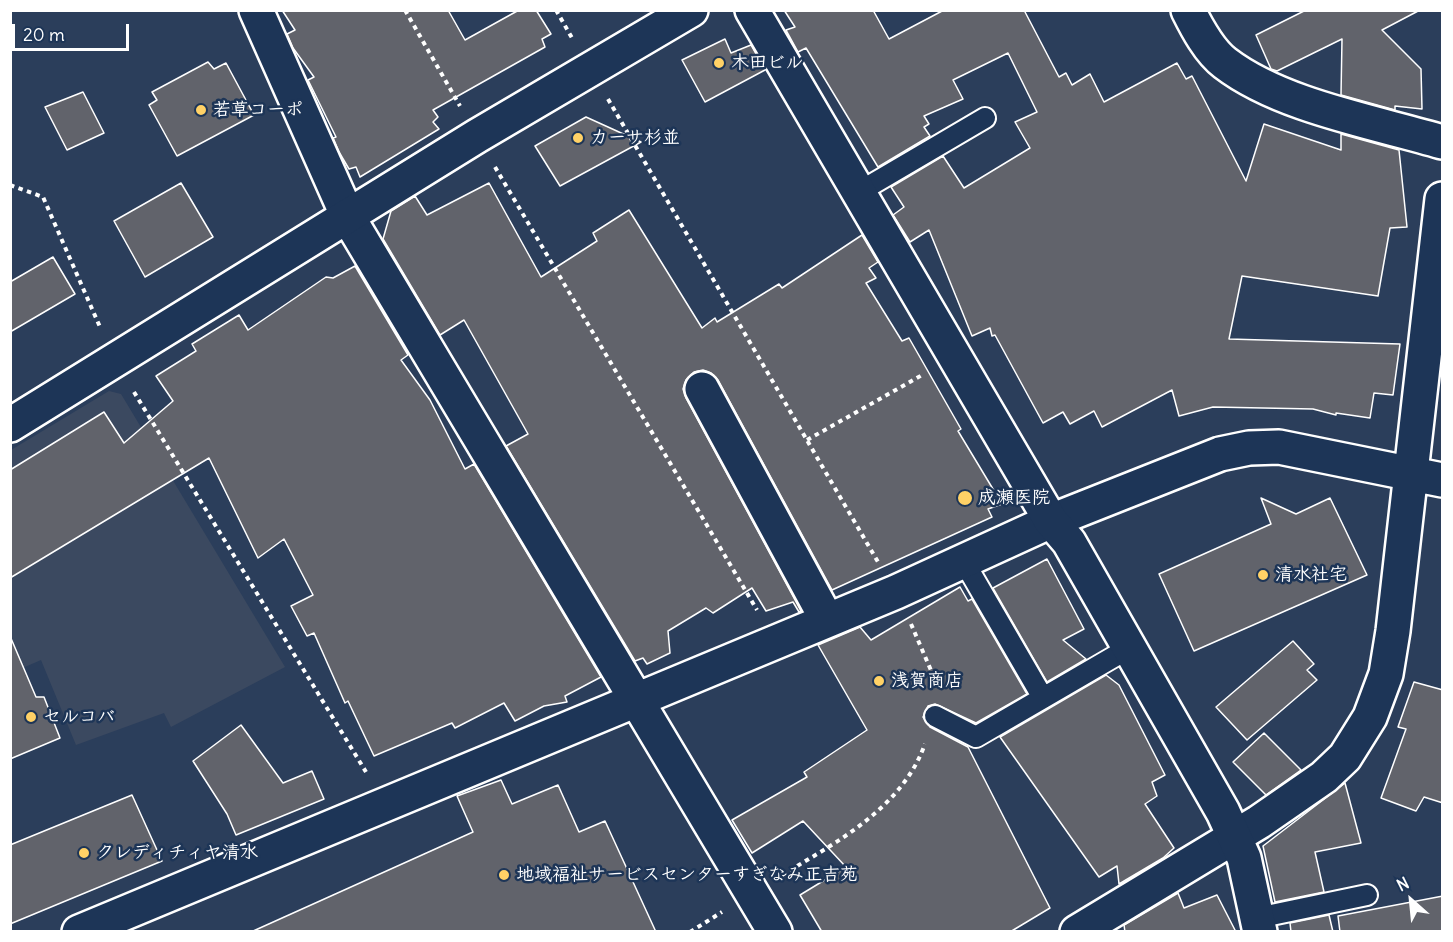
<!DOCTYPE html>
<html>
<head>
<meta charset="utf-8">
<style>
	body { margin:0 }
	#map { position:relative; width:1453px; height:942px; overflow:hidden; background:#2b3e5b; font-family:Delius,sans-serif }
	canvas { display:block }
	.frame { position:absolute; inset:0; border:12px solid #fff; pointer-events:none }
	.north { position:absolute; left:1381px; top:870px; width:60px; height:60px; -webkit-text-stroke:4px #1d3557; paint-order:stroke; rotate:333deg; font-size:16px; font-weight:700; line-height:24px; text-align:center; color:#fff }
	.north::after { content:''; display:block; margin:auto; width:21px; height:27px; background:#fff; clip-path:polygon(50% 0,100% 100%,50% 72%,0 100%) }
	.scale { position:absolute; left:12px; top:24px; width:117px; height:27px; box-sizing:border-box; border:3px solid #fff; border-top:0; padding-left:8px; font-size:18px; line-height:21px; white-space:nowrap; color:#fff; -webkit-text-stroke:4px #1d3557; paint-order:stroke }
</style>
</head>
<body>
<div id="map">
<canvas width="1453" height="942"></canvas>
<div class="frame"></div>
<div class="north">N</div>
<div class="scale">20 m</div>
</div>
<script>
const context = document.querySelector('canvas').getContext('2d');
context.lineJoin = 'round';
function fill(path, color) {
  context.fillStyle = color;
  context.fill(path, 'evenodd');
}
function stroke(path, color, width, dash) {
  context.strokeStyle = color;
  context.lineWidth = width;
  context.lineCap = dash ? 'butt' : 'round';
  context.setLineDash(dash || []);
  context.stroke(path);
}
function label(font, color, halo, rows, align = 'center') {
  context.font = font + ' Delius,"Klee One",sans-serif';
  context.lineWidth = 5;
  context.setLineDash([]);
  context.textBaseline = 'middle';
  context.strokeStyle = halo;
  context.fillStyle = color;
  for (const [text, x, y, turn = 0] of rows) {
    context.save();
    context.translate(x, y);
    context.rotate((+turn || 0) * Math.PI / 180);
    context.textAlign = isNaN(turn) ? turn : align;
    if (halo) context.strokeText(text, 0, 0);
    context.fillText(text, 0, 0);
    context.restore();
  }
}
const built = new Path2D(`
	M109 391 121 394 285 667 171 727 164 713 76 745 41 660 11 673V450Z`);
const building = new Path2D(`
	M282 10H448L465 40 519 10H536L551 34 542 39 545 47 433 110 438 117 433 122 439 129 360 177 356 167 349 169 339 152 333 138 336 137 308 80 314 77 293 48 287 34 295 30Z
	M784 10H873L889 39 944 10H1024L1059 77 1066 73 1072 85 1090 74 1104 102 1177 63 1186 79 1192 76 1246 181 1264 124 1341 150V134L1399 150 1407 227 1390 228 1378 296 1242 276 1229 339 1400 344 1393 395 1374 393 1370 418 1336 413V415L1313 409 1213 407 1179 416 1172 390 1102 427 1094 411 1070 424 1063 412 1043 423 995 335 992 336 990 328 972 336 929 230 910 242 893 215 904 207 891 187 943 156 964 188 1030 148 1015 122 1037 112 1008 53 953 80 963 99 924 116 929 124 924 127 930 136 878 167 806 48 798 52 786 30 795 27Z
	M1306 10H1420L1382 30 1421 69 1422 109 1395 106V110L1341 95 1342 39 1277 71 1271 69 1256 35Z
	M725 39 731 53 751 45 765 70 705 102 682 60Z
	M208 62 214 69 226 63 254 115 177 156 149 105 157 100 152 92Z
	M83 92 104 133 67 150 45 107Z
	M586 117 641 142 560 186 535 146Z
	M181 183 213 237 145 277 114 221Z
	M489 183 541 277 597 241 593 233 629 210 702 328 715 318 717 322 779 284 782 288 862 235 878 262 869 268 876 278 866 283 902 341 909 338 961 429 958 431 1002 504 988 509 992 517 832 590 718 380 711 373 703 370 694 372 686 380 683 389 686 398 801 611 799 612 793 602 766 611 752 588 713 613 706 608 668 631 670 653 647 664 643 658 635 661 506 446 528 434 464 320 440 335 383 239 391 211 415 196 427 215Z
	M53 257 75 294 10 332V282Z
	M355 266 408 355 401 360 430 400 465 469 474 464 601 677 565 696 567 702 544 706 515 721 504 703 455 728 452 723 374 756 348 701 345 703 314 633 307 636 291 606 313 595 284 539 258 558 209 458 10 578V470L104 412 124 443 173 401 156 376 196 351 192 344 239 315 248 330 326 277 333 278Z
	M1261 498 1296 514 1330 498 1367 575 1194 651 1159 574 1271 524Z
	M1047 559 1084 629 1063 640 1086 659 1047 682 993 588Z
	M960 587 968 601 972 599 1027 694 976 723 935 704 928 706 923 717 930 727 968 747 1050 908 1010 932H822L800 895 846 867 803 821 752 853 732 820 807 777 804 772 867 730 818 645 860 627 871 640Z
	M10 636 36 697H44L60 738 10 759Z
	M1293 641 1314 664 1307 670 1317 680 1247 740 1216 707Z
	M1106 675 1119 685 1165 775 1152 782 1157 796 1145 804 1174 848 1163 858 1119 884 1117 866 1099 877 1000 737Z
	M1414 682 1443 690V803L1424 797 1416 811 1381 798 1406 729 1398 727Z
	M241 725 283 783 312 771 324 799 236 835 227 814 193 761Z
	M1264 733 1301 770 1266 795 1233 762Z
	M501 780 512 804 558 785 579 832 605 821 656 932H251L473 832 457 796Z
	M1345 783 1361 843 1315 852 1324 892 1275 902 1263 846Z
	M132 795 162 861 10 924V845Z
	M1178 893 1184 908 1217 895 1236 932H1125L1124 925Z
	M1443 896V932H1340L1338 916Z
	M1329 915 1333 932H1291L1290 923Z`);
const path = new Path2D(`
	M405 10 460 106
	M556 10 572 38
	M608 99 878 562
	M495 167 757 610
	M10 185 43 197 100 327
	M134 392 366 772
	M807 440 924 374
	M911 624 933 675 934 687
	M782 875C837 842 902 808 925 744
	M690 932 722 912`);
const lane = new Path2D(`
	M859 192 985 118
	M963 560 1043 698
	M935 716 976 737 1129 648
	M1257 918 1367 895`);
const street = new Path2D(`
	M256 10 348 217 775 932
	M1188 10C1197 28 1209 51 1225 63 1281 106 1375 122 1442 142
	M702 389 827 620
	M79 932 896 592 1051 521 1220 454 1249 448 1279 447 1442 480
	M1077 932 1259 822 1324 777 1345 757 1370 717 1386 674 1393 631 1442 199`);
const secondary = new Path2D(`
	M752 10 1051 521 1069 542 1223 812 1244 858 1260 932
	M10 425 477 136 691 10`);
const markers = [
	[719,63,6,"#ffd166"],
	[201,110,6,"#ffd166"],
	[578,138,6,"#ffd166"],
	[965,498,8,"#ffd166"],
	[1263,575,6,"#ffd166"],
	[879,681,6,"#ffd166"],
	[31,717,6,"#ffd166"],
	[84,853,6,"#ffd166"],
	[504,875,6,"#ffd166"]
];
const poiNames = [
	["木田ビル",731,63],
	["若草コーポ",213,110],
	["カーサ杉並",590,138],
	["成瀬医院",978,498],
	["清水社宅",1275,575],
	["浅賀商店",891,681],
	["セルコバ",43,717],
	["クレディチィヤ清水",96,853],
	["地域福祉サービスセンターすぎなみ正吉苑",516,875]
];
fill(built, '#3b4960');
fill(building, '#61636b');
stroke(building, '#fff', 1.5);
stroke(lane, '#fff', 24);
stroke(street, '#fff', 38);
stroke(secondary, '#fff', 38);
stroke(path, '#fff', 4, [4.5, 4.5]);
stroke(lane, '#1d3557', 20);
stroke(street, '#1d3557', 33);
stroke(secondary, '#1d3557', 33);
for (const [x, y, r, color] of markers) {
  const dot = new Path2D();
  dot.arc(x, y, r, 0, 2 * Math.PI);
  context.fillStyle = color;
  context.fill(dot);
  stroke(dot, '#1d3557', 2);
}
label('bold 18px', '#fff', '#1d3557', poiNames, 'left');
</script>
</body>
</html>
